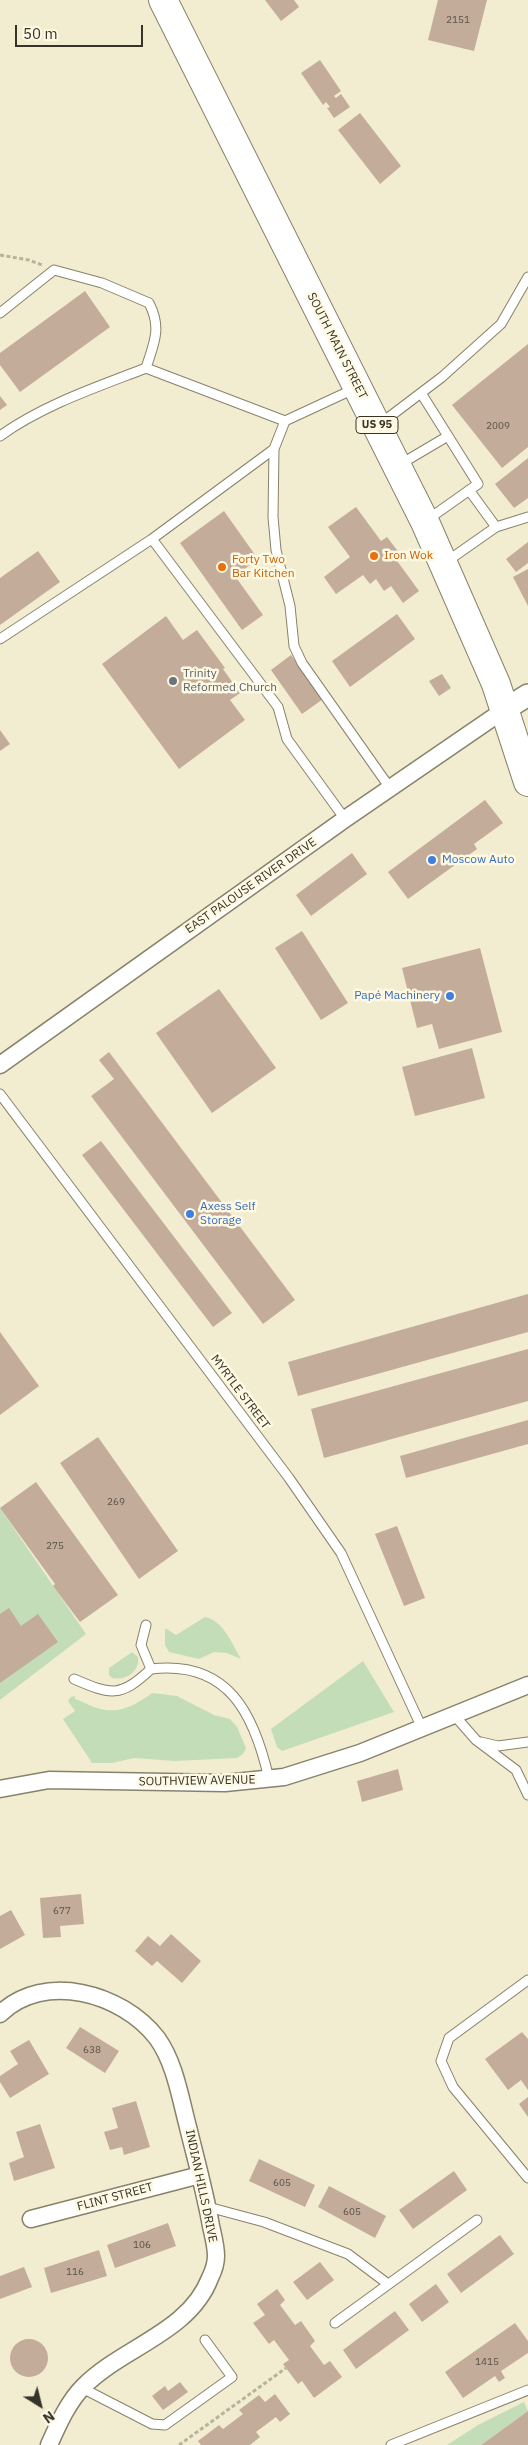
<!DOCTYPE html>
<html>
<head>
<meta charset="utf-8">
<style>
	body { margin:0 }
	#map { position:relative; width:528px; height:2445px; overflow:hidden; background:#f2ecd1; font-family:"IBM Plex Sans",sans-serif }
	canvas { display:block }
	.north { position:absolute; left:15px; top:2380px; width:50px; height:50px; -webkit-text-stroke:4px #fef9e3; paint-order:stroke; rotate:144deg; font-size:14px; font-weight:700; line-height:20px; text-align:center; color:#363329 }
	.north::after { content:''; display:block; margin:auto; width:18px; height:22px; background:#363329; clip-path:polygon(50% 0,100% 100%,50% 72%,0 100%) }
	.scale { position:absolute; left:15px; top:25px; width:128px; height:22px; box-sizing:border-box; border:2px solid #363329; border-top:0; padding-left:6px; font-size:15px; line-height:18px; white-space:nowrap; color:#363329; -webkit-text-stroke:4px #fef9e3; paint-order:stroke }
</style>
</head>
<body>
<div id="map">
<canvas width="528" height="2445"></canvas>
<div class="north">N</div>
<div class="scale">50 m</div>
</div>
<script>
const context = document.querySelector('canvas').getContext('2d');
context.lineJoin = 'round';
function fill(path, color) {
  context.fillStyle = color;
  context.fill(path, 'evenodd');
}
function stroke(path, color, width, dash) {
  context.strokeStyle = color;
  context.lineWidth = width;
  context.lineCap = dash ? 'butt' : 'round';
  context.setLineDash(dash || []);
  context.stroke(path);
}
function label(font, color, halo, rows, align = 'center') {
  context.font = font + ' "IBM Plex Sans",sans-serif';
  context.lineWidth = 5;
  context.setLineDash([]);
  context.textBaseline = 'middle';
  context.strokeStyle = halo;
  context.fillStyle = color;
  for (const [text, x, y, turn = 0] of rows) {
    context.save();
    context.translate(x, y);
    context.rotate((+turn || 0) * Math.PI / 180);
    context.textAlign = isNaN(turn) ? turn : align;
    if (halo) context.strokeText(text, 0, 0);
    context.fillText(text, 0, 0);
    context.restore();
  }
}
const green = new Path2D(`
	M0 1508 86 1634 0 1700Z
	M205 1617C224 1621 232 1644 241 1659L227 1653 214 1652 199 1659 169 1652 165 1645V1628L176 1635Z
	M132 1652 138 1657C140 1672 125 1681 112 1678L109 1675V1668Z
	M363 1661 394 1712 282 1751 277 1747 271 1729Z
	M152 1693 177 1696 214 1715 230 1719 237 1727 246 1748 243 1754 237 1758 175 1761 134 1758 112 1763H92L63 1719 75 1711 68 1701 71 1697 75 1696V1699C83 1701 89 1706 97 1708 118 1715 136 1705 152 1693Z
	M524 2402 528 2411 481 2445H447L478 2425Z`);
const building = new Path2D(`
	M265 0H294L299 7 281 21Z
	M438 0H487L474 51 428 40Z
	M320 60 341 91 334 96 336 98 341 94 350 107 334 118 327 108 330 107 326 102 323 105 301 73Z
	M360 113 401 166 380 184 338 130Z
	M85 291 110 327 20 392 0 365V353Z
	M528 344V447L502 468 452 405Z
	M0 396 7 405 0 410Z
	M528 458V498L514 508 495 484Z
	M356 507 381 541 387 537 400 554 395 558 419 591 403 603 391 586 384 591 376 579 370 584 363 575 336 594 324 577 350 557 328 527Z
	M224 511 258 559 235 576 263 615 242 630 180 543Z
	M528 542V563L516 572 506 559Z
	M38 551 60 582 0 625V578Z
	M528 569V606L513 577Z
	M397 614 415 639 350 687 332 661Z
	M166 616 183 640 197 630 225 668 223 669 240 693 230 700 245 720 179 769 102 664Z
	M291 655 323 699 302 714 271 670Z
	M442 674 451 688 439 696 429 681Z
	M0 730 10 744 0 751Z
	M485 800 503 823 474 844 477 849 408 899 388 872Z
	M352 853 367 874 311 916 296 895Z
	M302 931 348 1003 321 1020 275 948Z
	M480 948 502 1032 439 1049 432 1024 417 1028 402 968Z
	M219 989 276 1068 212 1113 156 1033Z
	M472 1048 485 1098 415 1116 402 1067Z
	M109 1052 295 1300 263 1324 91 1096 114 1079 99 1060Z
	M101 1141 232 1313 213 1327 82 1155Z
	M528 1294V1332L298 1396 288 1362Z
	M0 1332 39 1386 0 1415Z
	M528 1349V1401L324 1458 311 1409Z
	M528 1420V1444L406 1478 400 1456Z
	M98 1437 178 1551 139 1579 60 1463Z
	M36 1482 118 1595 80 1622 53 1586 55 1584 0 1508Z
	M397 1526 425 1598 404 1606 375 1534Z
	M9 1608 21 1626 38 1614 58 1642 0 1683V1614Z
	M398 1769 403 1790 362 1802 357 1781Z
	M81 1894 84 1924 60 1926 61 1937 43 1938 40 1898Z
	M11 1910 25 1935 0 1949V1916Z
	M171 1934 201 1961 182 1983 157 1961 152 1966 135 1951 148 1936 160 1946Z
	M80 2027 119 2051 105 2073 66 2048Z
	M522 2032 528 2039V2090L521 2080 508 2090 485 2059Z
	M29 2040 49 2074 10 2098 0 2082V2076L18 2064 10 2051Z
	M528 2097V2117L519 2104Z
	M136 2101 150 2147 124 2155 122 2147 110 2150 104 2132 118 2128 112 2108Z
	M40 2124 55 2168 14 2181 9 2163 24 2157 16 2132Z
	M259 2159 315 2185 305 2207 249 2181Z
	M454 2171 467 2190 413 2229 399 2210Z
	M329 2186 386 2216 375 2238 318 2207Z
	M168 2223 176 2246 115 2268 107 2245Z
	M500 2235 514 2254 461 2293 447 2274Z
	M99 2250 107 2276 51 2293 44 2268Z
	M320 2262 334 2280 307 2300 293 2282Z
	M24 2267 32 2287 0 2299V2276Z
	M436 2284 449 2302 422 2322 409 2304Z
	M277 2289 285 2300 280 2305 295 2325 301 2321 315 2341 310 2346 324 2365 330 2361 342 2377 314 2398 302 2381 298 2384 283 2364 289 2360 274 2340 269 2344 253 2323 265 2315 257 2304Z
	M395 2311 409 2330 356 2369 343 2350Z
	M515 2323 528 2341V2353L501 2371 505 2378 499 2382 495 2376 463 2398 445 2372Z
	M10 2358a19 19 0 1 1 38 0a19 19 0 1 1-38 0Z
	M180 2382 188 2392 163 2410 152 2396 165 2386 168 2391Z
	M275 2394 290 2414 280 2422 276 2417 256 2432 260 2437 250 2445H201L198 2441 219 2425 223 2429 243 2414 239 2410 259 2395 265 2402Z
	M528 2411V2445H481Z`);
const path = new Path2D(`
	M0 255 29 260 42 265
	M179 2445 286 2368`);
const service = new Path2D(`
	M0 313 54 270 102 283 149 303C162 328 154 343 146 368
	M421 393 478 484 427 520
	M380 424 442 377 501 324 528 277
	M0 436C43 405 97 387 146 368L285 421
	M274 449 273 517 276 550 290 606 294 646 302 663 390 788
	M399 465 448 436
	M496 527 528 517
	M152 539 278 707 287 739 345 819
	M446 562 496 527 469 490
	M0 639 152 539 274 449 285 421 356 388
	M0 1094 289 1478 341 1553 422 1728
	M146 1625 141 1645 151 1669C228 1660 254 1713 269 1779
	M74 1679C111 1695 120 1698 151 1669
	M454 1715 476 1740 516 1770 528 1795
	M481 1742 498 1746 528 1742
	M528 1980 449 2038 441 2061 453 2087 528 2178
	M208 2207 264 2222 348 2254 388 2284
	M335 2323 477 2220
	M82 2388 152 2424 165 2425 232 2377 205 2340
	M391 2445 528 2390`);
const minor = new Path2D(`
	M0 1065 345 819 504 710
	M0 1789 49 1780 225 1783 284 1777 360 1753 528 1685
	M0 2014C44 1971 122 1993 157 2038 175 2063 180 2097 188 2127 196 2160 205 2192 211 2226 213 2235 216 2246 216 2256 216 2262 213 2272 210 2278 189 2333 122 2347 83 2387 68 2402 58 2425 49 2445
	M31 2219 200 2175`);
const tertiary = new Path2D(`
	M504 710 528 695`);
const trunk = new Path2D(`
	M163 0 425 522 496 684 528 782`);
const markers = [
	[374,556,5,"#e8710a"],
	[222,567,5,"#e8710a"],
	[173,681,5,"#6b7280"],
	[432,860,5,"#3f7fe0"],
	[450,996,5,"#3f7fe0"],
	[190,1214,5,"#3f7fe0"]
];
const numberNames = [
	["2151",458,20],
	["2009",498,426],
	["269",116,1502],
	["275",55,1546],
	["677",62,1911],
	["638",92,2050],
	["605",282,2183],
	["605",352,2212],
	["106",142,2245],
	["116",75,2272],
	["1415",487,2362]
];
const shields = [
	[377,425,42]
];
const shieldNames = [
	["US 95",377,425]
];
const streetNames = [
	["SOUTH MAIN STREET",337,346,63],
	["EAST PALOUSE RIVER DRIVE",251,886,-35],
	["MYRTLE STREET",240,1392,53],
	["SOUTHVIEW AVENUE",197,1781,-1],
	["INDIAN HILLS DRIVE",201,2186,78],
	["FLINT STREET",115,2197,-15]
];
const foodNames = [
	["Iron Wok",384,556],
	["Forty Two",232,560],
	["Bar Kitchen",232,574]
];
const worshipNames = [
	["Trinity",183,674],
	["Reformed Church",183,688]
];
const shopNames = [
	["Moscow Auto",442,860],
	["Papé Machinery",440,996,"right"],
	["Axess Self",200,1207],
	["Storage",200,1221]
];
fill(green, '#c4ddb9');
fill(building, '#c4ac9b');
stroke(service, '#88826a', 11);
stroke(minor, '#88826a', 19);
stroke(tertiary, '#88826a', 24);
stroke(trunk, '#88826a', 30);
stroke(path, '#b7b29d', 3, [4, 2.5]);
stroke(service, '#fff', 9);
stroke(minor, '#fff', 16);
stroke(tertiary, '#fff', 21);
stroke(trunk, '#fff', 28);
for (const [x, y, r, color] of markers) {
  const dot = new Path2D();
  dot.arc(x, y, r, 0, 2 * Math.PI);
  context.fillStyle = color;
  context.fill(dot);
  stroke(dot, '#fef9e3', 2);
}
label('10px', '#5a5146', null, numberNames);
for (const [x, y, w] of shields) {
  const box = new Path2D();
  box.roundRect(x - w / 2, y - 8.5, w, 17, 4);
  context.fillStyle = '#fef9e3';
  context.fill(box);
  stroke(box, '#363329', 1);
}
label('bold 11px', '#363329', null, shieldNames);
label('12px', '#363329', '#fef9e3', streetNames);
label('12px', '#c56008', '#fef9e3', foodNames, 'left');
label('12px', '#5b616d', '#fef9e3', worshipNames, 'left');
label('12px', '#366cbe', '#fef9e3', shopNames, 'left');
</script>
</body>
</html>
